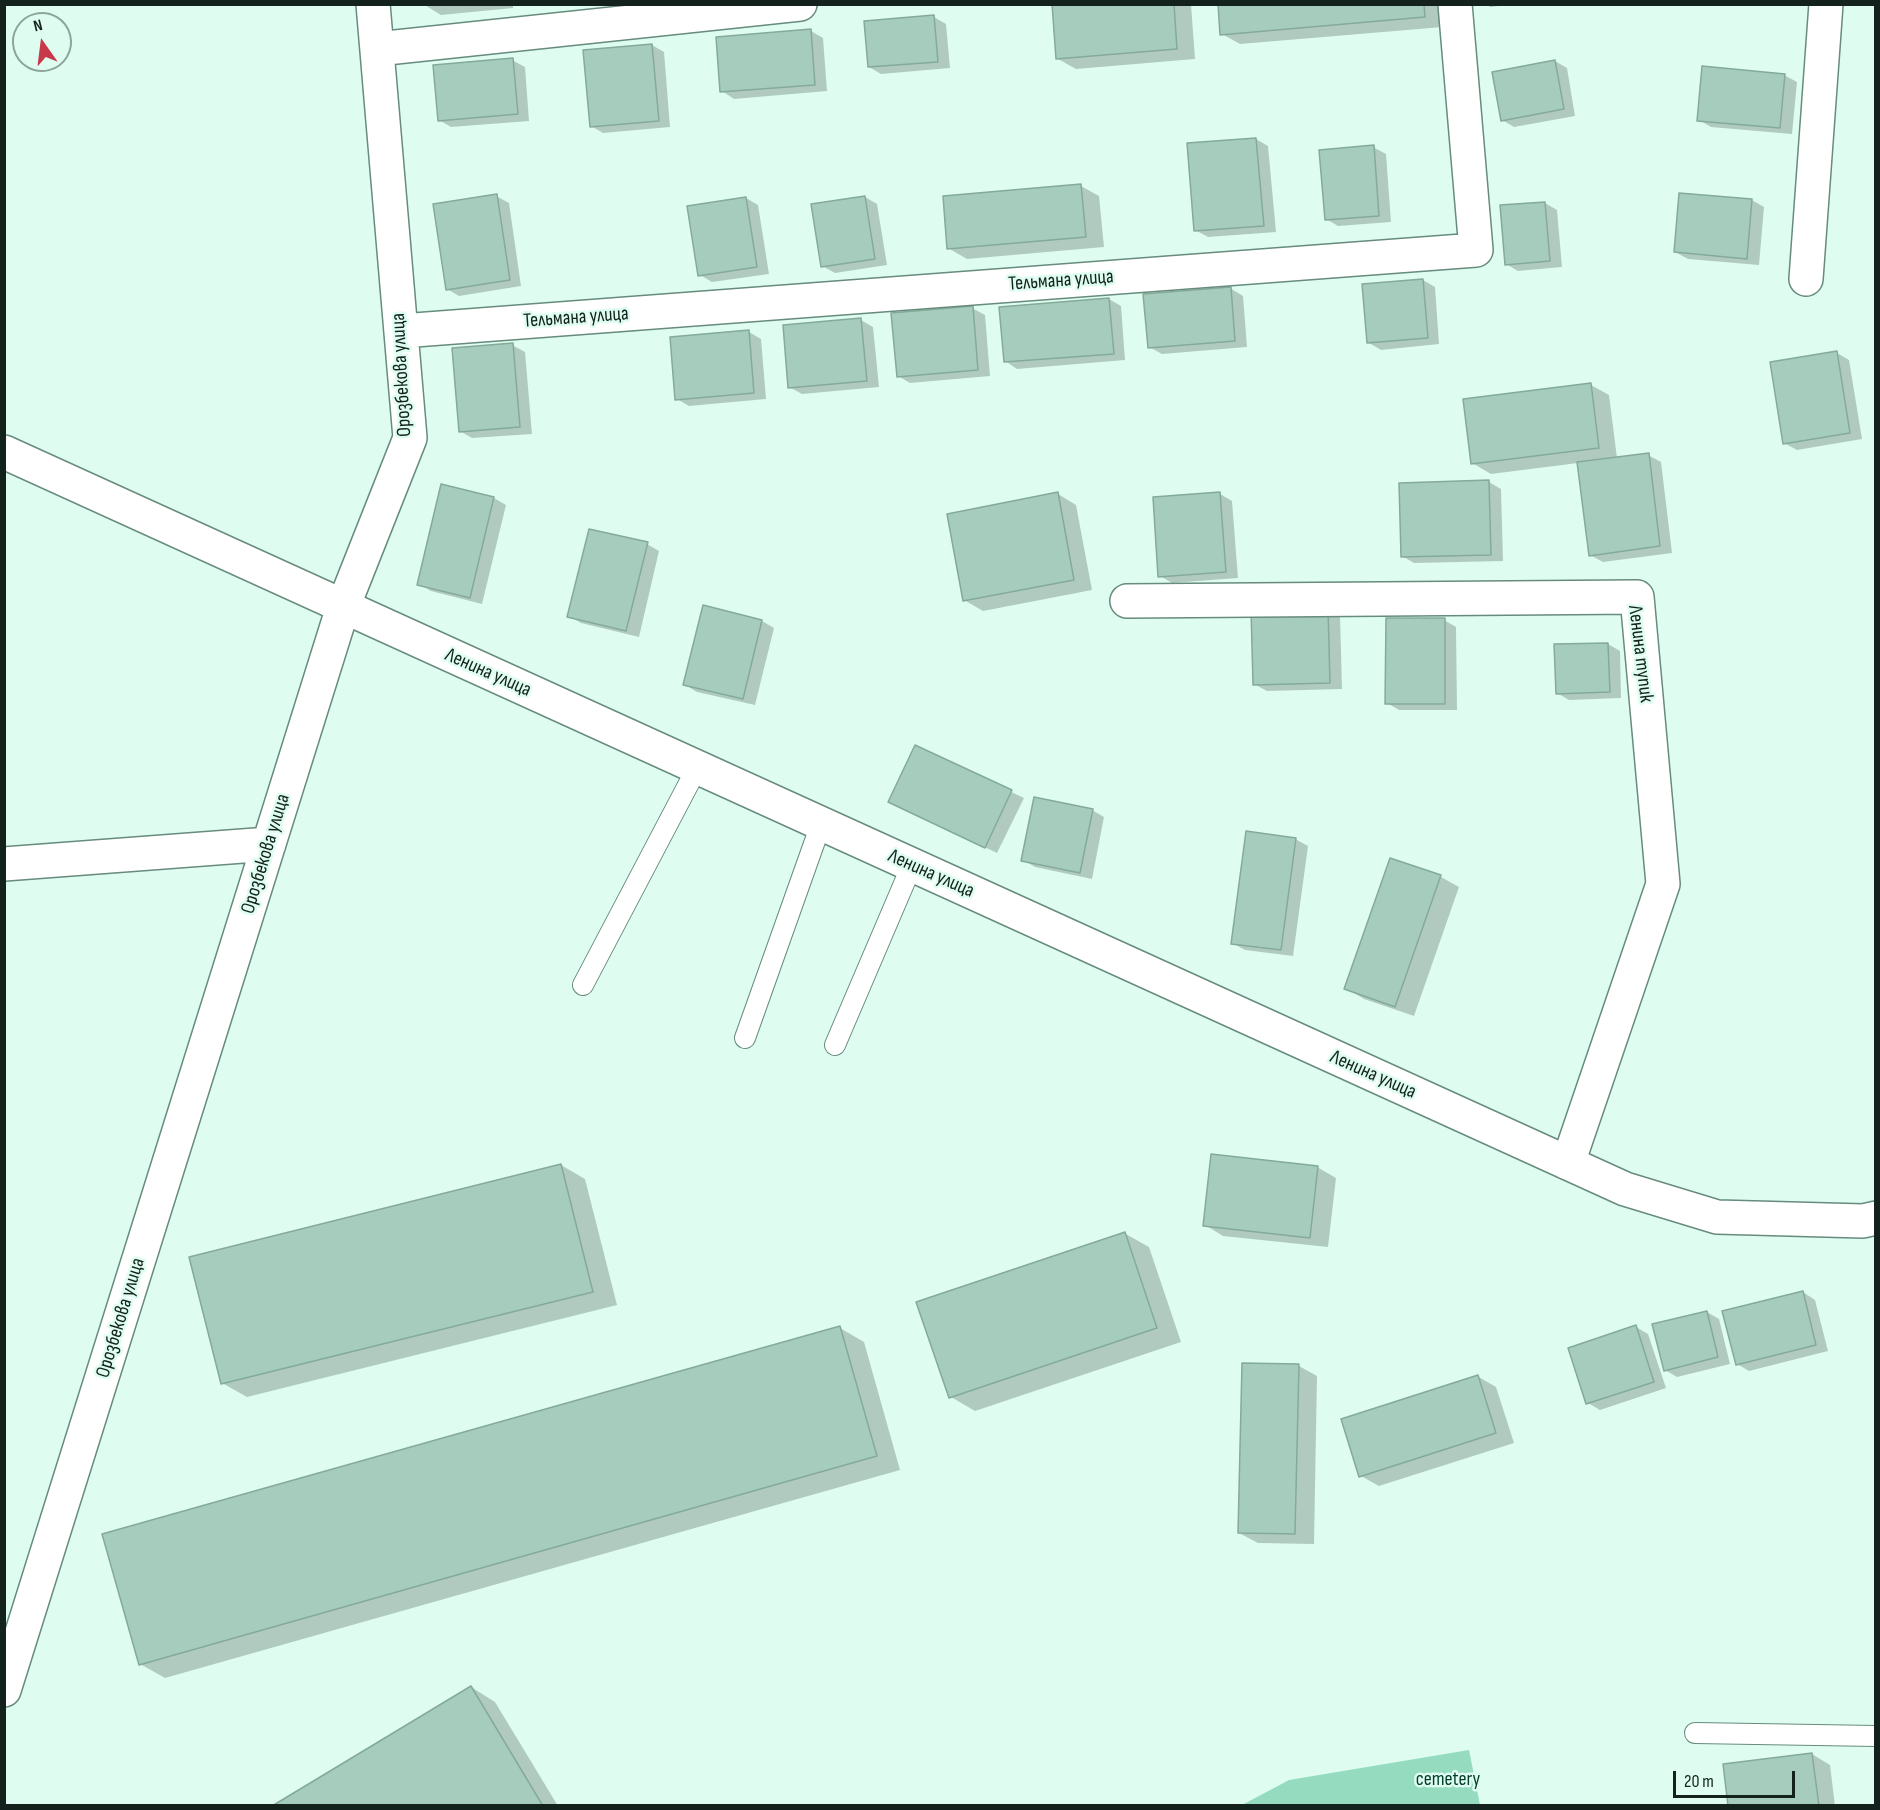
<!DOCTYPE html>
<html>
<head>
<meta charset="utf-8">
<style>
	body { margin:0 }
	#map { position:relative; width:1880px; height:1810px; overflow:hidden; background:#defdf0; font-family:"Sofia Sans Condensed",sans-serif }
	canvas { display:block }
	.frame { position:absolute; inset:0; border:6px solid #13221c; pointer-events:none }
	.north { position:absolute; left:12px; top:12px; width:60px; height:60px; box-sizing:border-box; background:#defdf0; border:2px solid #8da59b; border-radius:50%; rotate:346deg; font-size:16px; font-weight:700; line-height:24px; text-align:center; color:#13221c }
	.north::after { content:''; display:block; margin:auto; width:21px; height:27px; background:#c8384b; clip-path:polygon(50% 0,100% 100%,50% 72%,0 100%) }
	.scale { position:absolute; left:1673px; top:1771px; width:122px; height:27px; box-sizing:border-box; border:3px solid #13221c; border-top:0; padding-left:8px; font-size:18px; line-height:21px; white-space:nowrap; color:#13221c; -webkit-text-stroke:4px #defdf0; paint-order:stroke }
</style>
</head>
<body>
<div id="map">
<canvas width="1880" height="1810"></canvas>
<div class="frame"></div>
<div class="north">N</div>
<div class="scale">20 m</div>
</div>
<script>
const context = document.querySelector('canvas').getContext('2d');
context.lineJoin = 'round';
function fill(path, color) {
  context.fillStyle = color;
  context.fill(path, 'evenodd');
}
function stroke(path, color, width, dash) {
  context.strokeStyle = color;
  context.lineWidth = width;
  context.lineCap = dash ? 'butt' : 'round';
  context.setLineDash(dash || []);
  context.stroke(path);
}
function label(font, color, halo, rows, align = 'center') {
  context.font = font + ' "Sofia Sans Condensed",sans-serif';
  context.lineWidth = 5;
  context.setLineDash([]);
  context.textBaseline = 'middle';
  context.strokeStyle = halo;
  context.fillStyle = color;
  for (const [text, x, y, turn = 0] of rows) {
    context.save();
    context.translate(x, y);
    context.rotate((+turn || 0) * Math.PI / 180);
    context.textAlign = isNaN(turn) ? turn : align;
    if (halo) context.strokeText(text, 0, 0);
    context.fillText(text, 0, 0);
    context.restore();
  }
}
const green = new Path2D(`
	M1469 1750 1480 1805H1242L1289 1780Z`);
const shadow = new Path2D(`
	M423 4H513V8L441 15Z
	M1053 4H1191L1195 59 1076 69 1058 59Z
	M1219 4H1441L1443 27 1240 44 1222 34Z
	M1486 4H1516L1490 7Z
	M934 17 946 24 950 68 881 74 869 67Z
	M811 31 823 38 827 91 734 99 722 91Z
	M652 45 664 52 670 127 603 133 591 126Z
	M512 60 525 67 529 121 451 127 439 120Z
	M1555 61 1567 68 1575 116 1514 127 1502 120Z
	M1784 75 1797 82 1792 134 1711 127 1699 120Z
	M1256 139 1268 146 1276 232 1208 237 1195 230 1188 145Z
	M1373 147 1386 154 1391 222 1338 226 1326 219Z
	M1081 186 1099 196 1104 247 967 259 948 248Z
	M496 196 509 203 521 286 459 296 447 289Z
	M865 197 877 204 887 265 835 273 822 266Z
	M746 198 758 205 769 274 712 282 700 275Z
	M1752 200 1764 207 1759 265 1688 259 1675 252Z
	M1545 203 1557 210 1562 267 1518 271 1506 264Z
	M1423 280 1435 287 1439 344 1381 350 1369 343Z
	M1230 288 1243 296 1247 347 1162 354 1149 347Z
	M1109 299 1121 306 1125 360 1017 369 1005 361Z
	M972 308 985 315 990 376 910 383 898 376Z
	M861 320 873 327 879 387 802 394 789 387Z
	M749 332 761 339 766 399 689 406 677 399Z
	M512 345 525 352 532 434 472 438 460 431Z
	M1837 353 1849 360 1862 439 1797 450 1784 443Z
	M1591 385 1609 395 1617 458 1648 455 1661 462 1672 553 1603 562 1590 555 1578 463 1491 474 1472 463Z
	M1489 482 1501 489 1503 561 1414 563 1402 556Z
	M443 486 494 498 506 505 482 604 431 591 419 584Z
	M1058 494 1076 505 1092 590 983 611 964 600Z
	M1220 494 1232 501 1238 578 1172 583 1160 576Z
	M647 544 659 551 639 637 581 623 569 616Z
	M1327 608 1340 615 1342 689 1267 691 1254 684Z
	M1444 620 1456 627 1457 710H1399L1387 703Z
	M762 621 774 628 755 705 697 692 685 685Z
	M1608 644 1620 651 1621 698 1569 700 1557 693Z
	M916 747 1024 798 997 853 902 808Z
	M1092 810 1104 817 1092 879 1035 867 1023 860Z
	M1295 839 1308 846 1293 956 1245 950 1232 943Z
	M1391 859 1441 877 1459 887 1414 1016 1364 999 1346 988Z
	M561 1165 585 1179 617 1305 247 1397 222 1383Z
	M1317 1167 1336 1178 1328 1247 1223 1236 1205 1225Z
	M1124 1233 1149 1247 1181 1342 975 1411 951 1397Z
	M1803 1292 1815 1300 1828 1351 1749 1371 1737 1364Z
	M1707 1312 1719 1319 1730 1364 1677 1377 1665 1370Z
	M1636 1327 1648 1334 1666 1388 1600 1410 1588 1403Z
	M840 1328 864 1342 900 1470 165 1678 140 1664Z
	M1299 1366 1317 1376 1314 1544 1258 1543 1239 1533Z
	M1477 1376 1496 1387 1514 1443 1379 1486 1361 1476Z
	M471 1687 495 1702 558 1806H274Z
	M1812 1754 1830 1765 1835 1806H1729Z`);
const building = new Path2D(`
	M1052 4H1174L1177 49 1056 59Z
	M1218 4H1424L1425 17 1220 35Z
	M934 15 938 62 868 67 864 21Z
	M811 29 815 85 720 92 716 37Z
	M652 44 659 121 590 127 583 50Z
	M513 58 518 114 438 121 433 65Z
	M1555 60 1564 109 1501 121 1492 72Z
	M1702 66 1785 74 1780 128 1697 121Z
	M1256 138 1264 226 1194 231 1187 143Z
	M1374 145 1379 216 1325 220 1319 150Z
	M1081 184 1086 237 947 249 943 196Z
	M1679 193 1752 199 1747 259 1674 252Z
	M497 194 510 280 446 290 433 204Z
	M865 196 875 259 821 267 811 204Z
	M746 197 757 267 698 276 687 206Z
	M1545 202 1550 261 1505 265 1500 205Z
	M1423 279 1428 338 1367 343 1362 284Z
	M1231 287 1235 341 1148 348 1143 294Z
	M1109 298 1114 354 1004 362 999 307Z
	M973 306 978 370 897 377 891 313Z
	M861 318 867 381 788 388 783 325Z
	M749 330 754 393 675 400 670 337Z
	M513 343 520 427 459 432 452 348Z
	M1837 351 1850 433 1783 444 1770 362Z
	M1591 383 1599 448 1471 464 1463 399Z
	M1649 453 1660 546 1589 556 1577 462Z
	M1489 480 1491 555 1401 557 1399 483Z
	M441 484 494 497 470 598 417 585Z
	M1058 492 1074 580 963 601 947 514Z
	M1220 492 1226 572 1158 577 1153 497Z
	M589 529 648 542 626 631 567 617Z
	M703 605 762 620 743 699 683 685Z
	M1328 607 1330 683 1253 685 1251 609Z
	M1386 618H1445V704H1385Z
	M1608 643 1610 692 1556 694 1554 644Z
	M915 745 1012 790 985 848 888 802Z
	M1034 797 1093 809 1080 873 1021 861Z
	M1246 831 1296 838 1281 950 1231 944Z
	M1390 858 1441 875 1395 1007 1344 989Z
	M1211 1154 1318 1166 1310 1238 1203 1226Z
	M561 1164 593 1292 221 1384 189 1257Z
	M1125 1232 1157 1328 949 1398 916 1302Z
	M1803 1291 1816 1345 1736 1365 1722 1311Z
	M1707 1311 1718 1357 1664 1371 1652 1324Z
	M1636 1325 1654 1382 1586 1404 1568 1348Z
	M840 1326 877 1456 139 1665 102 1534Z
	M1242 1363 1299 1364 1295 1534 1238 1533Z
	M1478 1375 1496 1433 1359 1477 1341 1419Z
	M471 1686 543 1806H272Z
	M1812 1753 1819 1806H1728L1723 1764Z`);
const service = new Path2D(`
	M583 985 697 768
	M745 1038 821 824
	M835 1045 912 865
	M1695 1733 1876 1736`);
const minor = new Path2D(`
	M377 49 800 4
	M1806 279 1826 4
	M401 331 1476 250 1455 4
	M1127 601 1637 597 1663 884 1568 1163
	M4 864 269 844
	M4 1690 343 607 410 438 373 4`);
const tertiary = new Path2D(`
	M4 452 1625 1189 1717 1217 1863 1221 1876 1218`);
const streetNames = [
	["Тельмана улица",1061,281,-4],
	["Тельмана улица",576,318,-4],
	["Орозбекова улица",402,375,-93],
	["Ленина тупик",1640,654,83],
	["Ленина улица",488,673,24],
	["Орозбекова улица",266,854,-73],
	["Ленина улица",931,874,24],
	["Ленина улица",1373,1075,24],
	["Орозбекова улица",121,1318,-73]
];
const parkNames = [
	["cemetery",1448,1780]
];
fill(green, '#94dbbf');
fill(shadow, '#0003');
fill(building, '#a5ccbc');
stroke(building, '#84aa9a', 1.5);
stroke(service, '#678b7d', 22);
stroke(minor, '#678b7d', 36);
stroke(tertiary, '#678b7d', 36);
stroke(service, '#fff', 20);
stroke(minor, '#fff', 33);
stroke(tertiary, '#fff', 33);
label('20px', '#13221c', '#defdf0', streetNames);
label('20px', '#013c2c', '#defdf0', parkNames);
</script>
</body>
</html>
